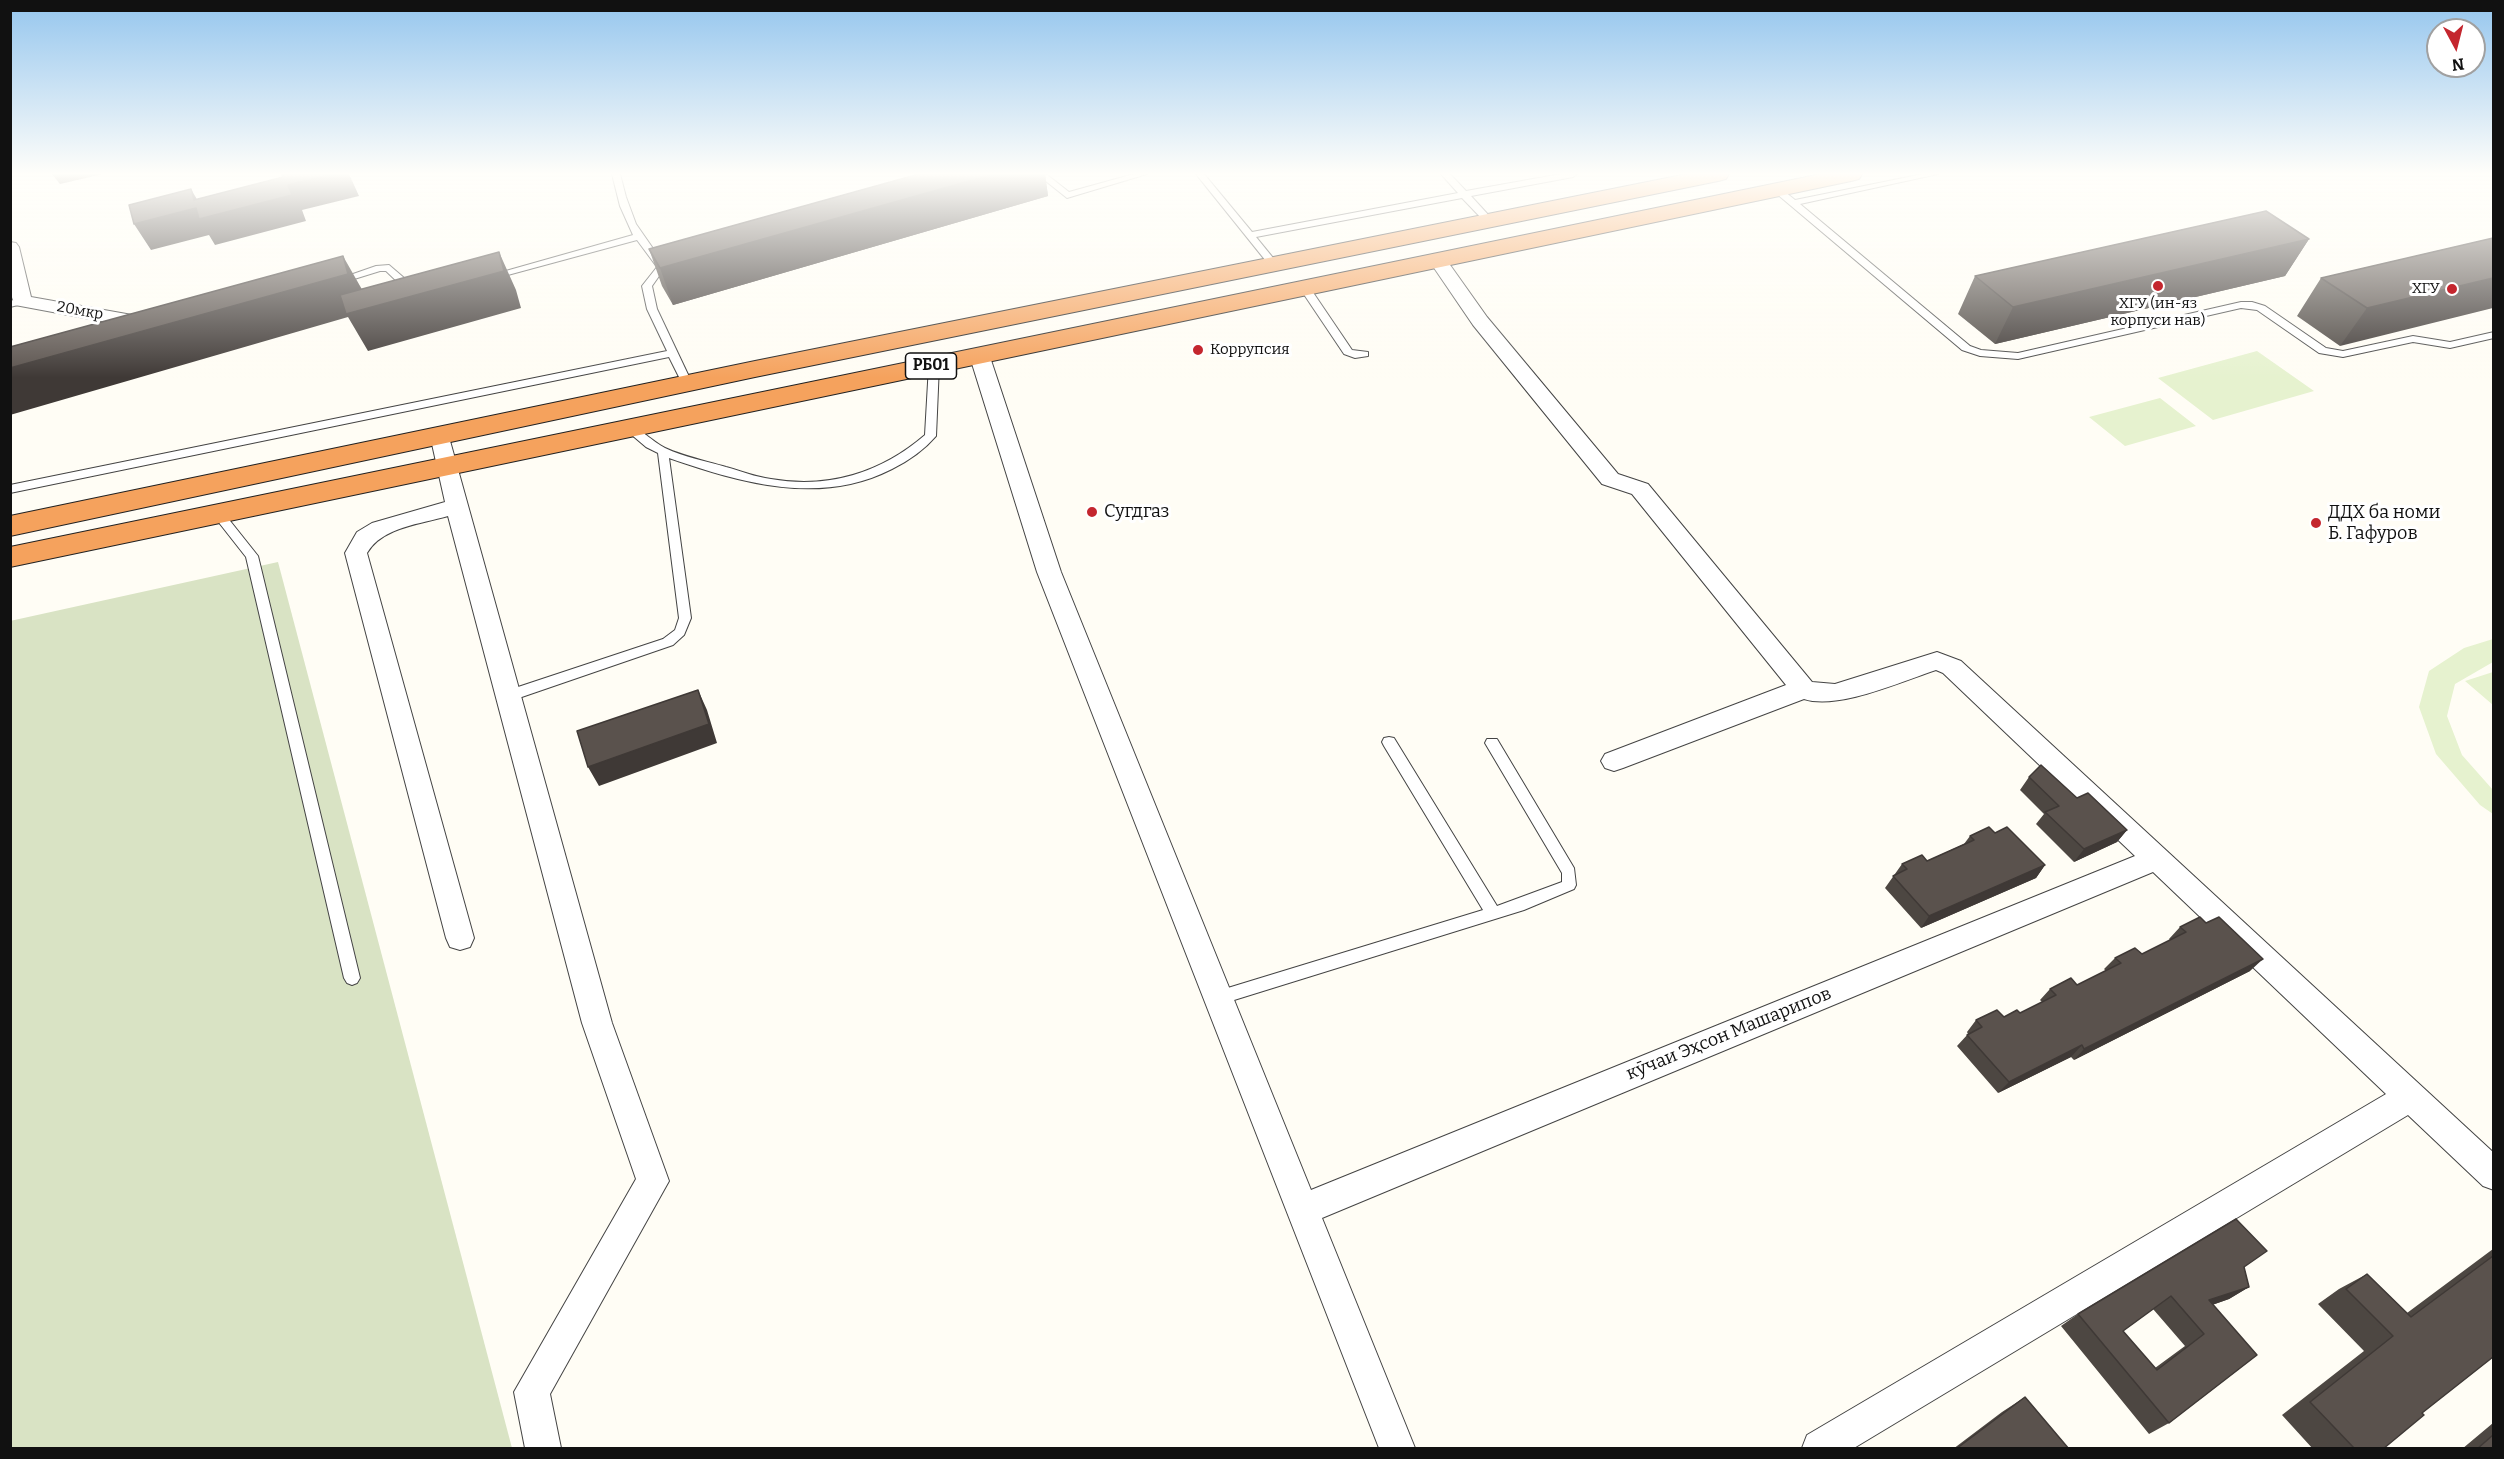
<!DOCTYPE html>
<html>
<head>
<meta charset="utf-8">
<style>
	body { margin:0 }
	#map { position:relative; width:2504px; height:1459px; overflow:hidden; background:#fffdf5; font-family:Bitter,serif }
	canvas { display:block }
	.frame { position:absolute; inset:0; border:12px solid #111; pointer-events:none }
	.north { position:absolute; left:2426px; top:18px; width:60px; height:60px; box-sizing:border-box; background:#fff; border:2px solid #a0a0a0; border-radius:50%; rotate:173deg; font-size:16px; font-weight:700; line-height:24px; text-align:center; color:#111 }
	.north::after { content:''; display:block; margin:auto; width:21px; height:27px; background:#c4262e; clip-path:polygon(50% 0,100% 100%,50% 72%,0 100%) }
</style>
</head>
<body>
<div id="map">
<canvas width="2504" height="1459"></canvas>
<div class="frame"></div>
<div class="north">N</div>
</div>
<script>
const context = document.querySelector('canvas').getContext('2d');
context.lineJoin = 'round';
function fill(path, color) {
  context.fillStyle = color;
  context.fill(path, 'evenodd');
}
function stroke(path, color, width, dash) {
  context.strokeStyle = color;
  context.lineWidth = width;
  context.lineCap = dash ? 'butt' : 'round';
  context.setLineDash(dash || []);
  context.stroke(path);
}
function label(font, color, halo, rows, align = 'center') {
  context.font = font + ' Bitter,serif';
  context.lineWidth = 6;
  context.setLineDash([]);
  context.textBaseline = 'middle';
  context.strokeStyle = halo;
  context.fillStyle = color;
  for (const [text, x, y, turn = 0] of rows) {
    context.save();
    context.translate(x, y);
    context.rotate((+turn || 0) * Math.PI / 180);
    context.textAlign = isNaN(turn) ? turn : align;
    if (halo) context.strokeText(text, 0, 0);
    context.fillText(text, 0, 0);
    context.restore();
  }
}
const cemetery = new Path2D(`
	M278 562 512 1448H11L10 621Z`);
const pitch = new Path2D(`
	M2257 351 2314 391 2213 420 2158 378Z
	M2160 398 2196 426 2125 446 2089 417Z
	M2493 639V662L2455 684 2447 716 2462 755 2493 790V814L2480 805 2436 754 2419 707 2429 671 2464 648Z
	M2493 672H2494L2493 705 2465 681Z`);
const lane = new Path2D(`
	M612 174H620L626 197 636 224 661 260 663 264 660 266 664 269 652 286 657 309 692 383 691 385H683L669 357 10 493V485L667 351 647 309 642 286 657 267 637 240 493 279 488 276 633 235 620 206Z
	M1037 174H1046L1069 192 1134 174H1147L1067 198Z
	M1196 174H1204L1252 232 1458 193 1441 174H1450L1466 191 1561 174H1577L1573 177 1471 196 1493 220 1488 223 1485 222 1462 198 1256 237 1278 264 1273 267 1270 266Z
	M1923 174H1938L1800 204 1970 346 1981 350 2018 353 2241 302H2252L2265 306 2326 348 2343 351 2413 336 2450 342 2494 332V338L2450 348 2413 342 2343 357 2319 353 2257 310 2241 308 2018 359 1980 356 1962 350 1771 189 1779 187 1795 200Z
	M389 265 417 289V293H409L386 271H380L338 284 333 281 376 266Z
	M1304 284 1308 285 1352 350 1368 352V356L1355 358 1344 354 1299 287Z
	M22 298 27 301 26 303 10 307V301Z
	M934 362 939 365 936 436C924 450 908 461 892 469 820 506 741 483 669 458L691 618 684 635 673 645 513 700H503L501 696 503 692 663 639 675 630 679 618 658 453 646 447 626 430V426C636 424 654 443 665 448 684 457 706 461 726 467 741 471 755 477 771 479 828 489 881 473 925 435L929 365Z
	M219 511 223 512 258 556 360 978 357 983 352 985 347 983 344 978 246 557 213 515Z
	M1389 737 1394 738 1497 906 1562 882V873L1485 743 1487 739H1497L1574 868 1576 885 1574 889 1524 910 1218 1005 1212 1003 1210 998 1212 993 1218 991 1483 910 1384 746 1382 742 1384 738Z`);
const street = new Path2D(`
	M10 242 16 243 19 247 31 297 149 318 156 320 159 324 156 328 149 330 15 305 10 292Z
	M1437 254 1443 255 1487 317 1618 474 1648 484 1812 682 1835 684 1937 652 1961 661 2494 1153V1190L2483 1186 2408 1115 1854 1448H1802L1807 1435 2386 1094 2153 872 1322 1218 1415 1448H1379L1037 572 969 354 972 350H986L989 354 1061 572 1311 1190 2135 856 1943 673 1936 670C1900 682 1838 710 1804 699L1623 768 1614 771 1605 768 1601 761 1605 754 1786 685 1632 494 1602 484 1473 325 1428 259 1431 255Z
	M440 428 447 430 457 466 612 1023 669 1181 550 1394 561 1448H525L514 1392 636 1179 582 1023 448 516C421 524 382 527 367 553L474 938 470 947 460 950 450 947 446 938 345 553 357 532 372 523 445 502 430 435 433 430Z`);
const highway = new Path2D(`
	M1687 174H1729L1726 179 1718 181 755 377 10 536V516L755 361Z
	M1821 174H1862L1859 179 1851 181 10 567V547Z`);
const wall = new Path2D(`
	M919 174H1045L1048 196 673 305 662 286 649 249Z
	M2493 238 2340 346 2297 316 2321 278Z
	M2309 239 2285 276 1995 344 1958 314 1975 276Z
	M2029 777 2077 798 2127 830 2117 842 2074 862 2036 824 2044 814 2020 790Z
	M1995 833 2045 865 2036 878 1921 928 1885 888 1902 864 1927 861 1964 844 1970 836Z
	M2180 927 2250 971 2074 1060 2071 1057 1998 1093 1957 1046 1968 1034 1967 1032 1976 1020 2004 1017 2020 1013 2042 1002 2040 1000 2050 989 2077 985 2106 971 2104 969 2115 958 2142 954 2170 940 2169 939Z
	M2493 1249V1357L2422 1413 2383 1449H2313L2282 1415 2364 1351 2318 1304 2339 1289 2367 1274 2407 1313Z
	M2244 1267 2249 1287 2229 1299 2212 1305 2257 1355 2169 1423 2149 1434 2061 1326 2078 1314ZM2153 1309 2185 1346 2155 1368 2123 1331Z
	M2025 1397 2069 1449H1953L2002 1412Z
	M2493 1423V1449H2462Z`);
const shadedWall = new Path2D(`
	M52 174H103L60 184Z
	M333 174H349L359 196 302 210 306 221 215 245 209 235 151 250 134 224 194 200 191 189 206 215 288 185Z
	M994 174H1045L1048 196 673 305 660 268Z
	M2309 239 2285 276 1995 344 2013 307Z
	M499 252 516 290 521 308 368 351 348 317 10 415V368L343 256 364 293Z
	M2493 278V308L2340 346 2367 308Z
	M698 690 707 710 717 743 599 786 588 767Z
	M2127 830 2117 842 2074 862 2084 849Z
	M2045 865 2036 878 1921 928 1929 916Z
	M2263 959 2250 971 2074 1060 2084 1049Z
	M2082 1045 2071 1057 1998 1093 2009 1082Z
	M2249 1287 2229 1299 2189 1313 2209 1300Z`);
const building = new Path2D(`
	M282 174H333L288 185 292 195 199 219 196 208 134 224 129 205 191 189 194 200 283 177Z
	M919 174H994L660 268 649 249Z
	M2266 211 2309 239 2013 307 1975 276Z
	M2493 238V278L2367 308 2321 278Z
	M499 252 504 271 346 314 340 295Z
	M343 256 348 274 10 368V347Z
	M698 690 709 724 588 767 577 731Z
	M2041 765 2077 798 2088 793 2127 830 2084 849 2045 812 2059 806 2029 777Z
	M1989 827 1995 833 2007 827 2045 865 1929 916 1893 876 1907 869 1902 864 1922 855 1927 861 1974 840 1970 836Z
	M2200 917 2206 923 2219 917 2263 959 2084 1049 2082 1045 2009 1082 1967 1035 1982 1027 1976 1020 1997 1010 2004 1017 2017 1010 2020 1013 2056 995 2050 989 2071 978 2077 985 2121 963 2115 958 2135 948 2142 954 2186 932 2180 927Z
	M2236 1219 2267 1251 2244 1267 2249 1287 2209 1300 2257 1355 2169 1423 2078 1314ZM2171 1296 2204 1334 2157 1370 2123 1331Z
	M2493 1256V1357L2422 1413 2424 1415 2383 1449H2355L2310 1402 2393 1336 2346 1289 2367 1274 2411 1317Z
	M2025 1397 2069 1449H1956Z
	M2493 1435V1449H2477Z`);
const markers = [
	[2158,286,6,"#c4262e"],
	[2452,289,6,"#c4262e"],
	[1198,350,6,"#c4262e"],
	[1092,512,6,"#c4262e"],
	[2316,523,6,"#c4262e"]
];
const farPoinames = [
	["ХГУ",2440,289],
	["ХГУ (ин-яз",2158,304,"center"],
	["корпуси нав)",2158,321,"center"],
	["Коррупсия",1210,350,"left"]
];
const farStreetnames = [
	["20мкр",80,311,10]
];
const shields = [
	[931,366,51]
];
const shieldNames = [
	["РБ01",931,366]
];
const poiNames = [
	["Сугдгаз",1104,512],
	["ДДХ ба номи",2328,513],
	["Б. Гафуров",2328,534]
];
const streetNames = [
	["кӯчаи Эҳсон Машарипов",1729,1034,-22]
];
fill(cemetery, '#d9e3c4');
fill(pitch, '#e6f2cf');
stroke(lane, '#444', 2);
stroke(street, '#444', 2);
stroke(highway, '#222', 2);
fill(lane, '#fff');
fill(street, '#fff');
fill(highway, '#f5a25d');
fill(wall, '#4d4742');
fill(shadedWall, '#3f3936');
fill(building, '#5a524d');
stroke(building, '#3f3936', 1.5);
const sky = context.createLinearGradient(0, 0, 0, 378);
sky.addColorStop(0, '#95c6ee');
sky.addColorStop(0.46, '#fffefa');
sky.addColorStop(1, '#fffefa00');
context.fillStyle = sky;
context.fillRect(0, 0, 2504, 378);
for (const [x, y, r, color] of markers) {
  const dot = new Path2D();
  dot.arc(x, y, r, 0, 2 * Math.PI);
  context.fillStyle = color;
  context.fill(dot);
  stroke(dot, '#fff', 2);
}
label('15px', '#111', '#fff', farPoinames, 'right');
label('15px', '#111', '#fff', farStreetnames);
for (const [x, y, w] of shields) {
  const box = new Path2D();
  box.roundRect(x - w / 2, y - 13, w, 26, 4.5);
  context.fillStyle = '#fff';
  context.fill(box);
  stroke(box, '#111', 1.5);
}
label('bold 16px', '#111', null, shieldNames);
label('18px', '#111', '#fff', poiNames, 'left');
label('18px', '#111', '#fff', streetNames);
</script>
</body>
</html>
